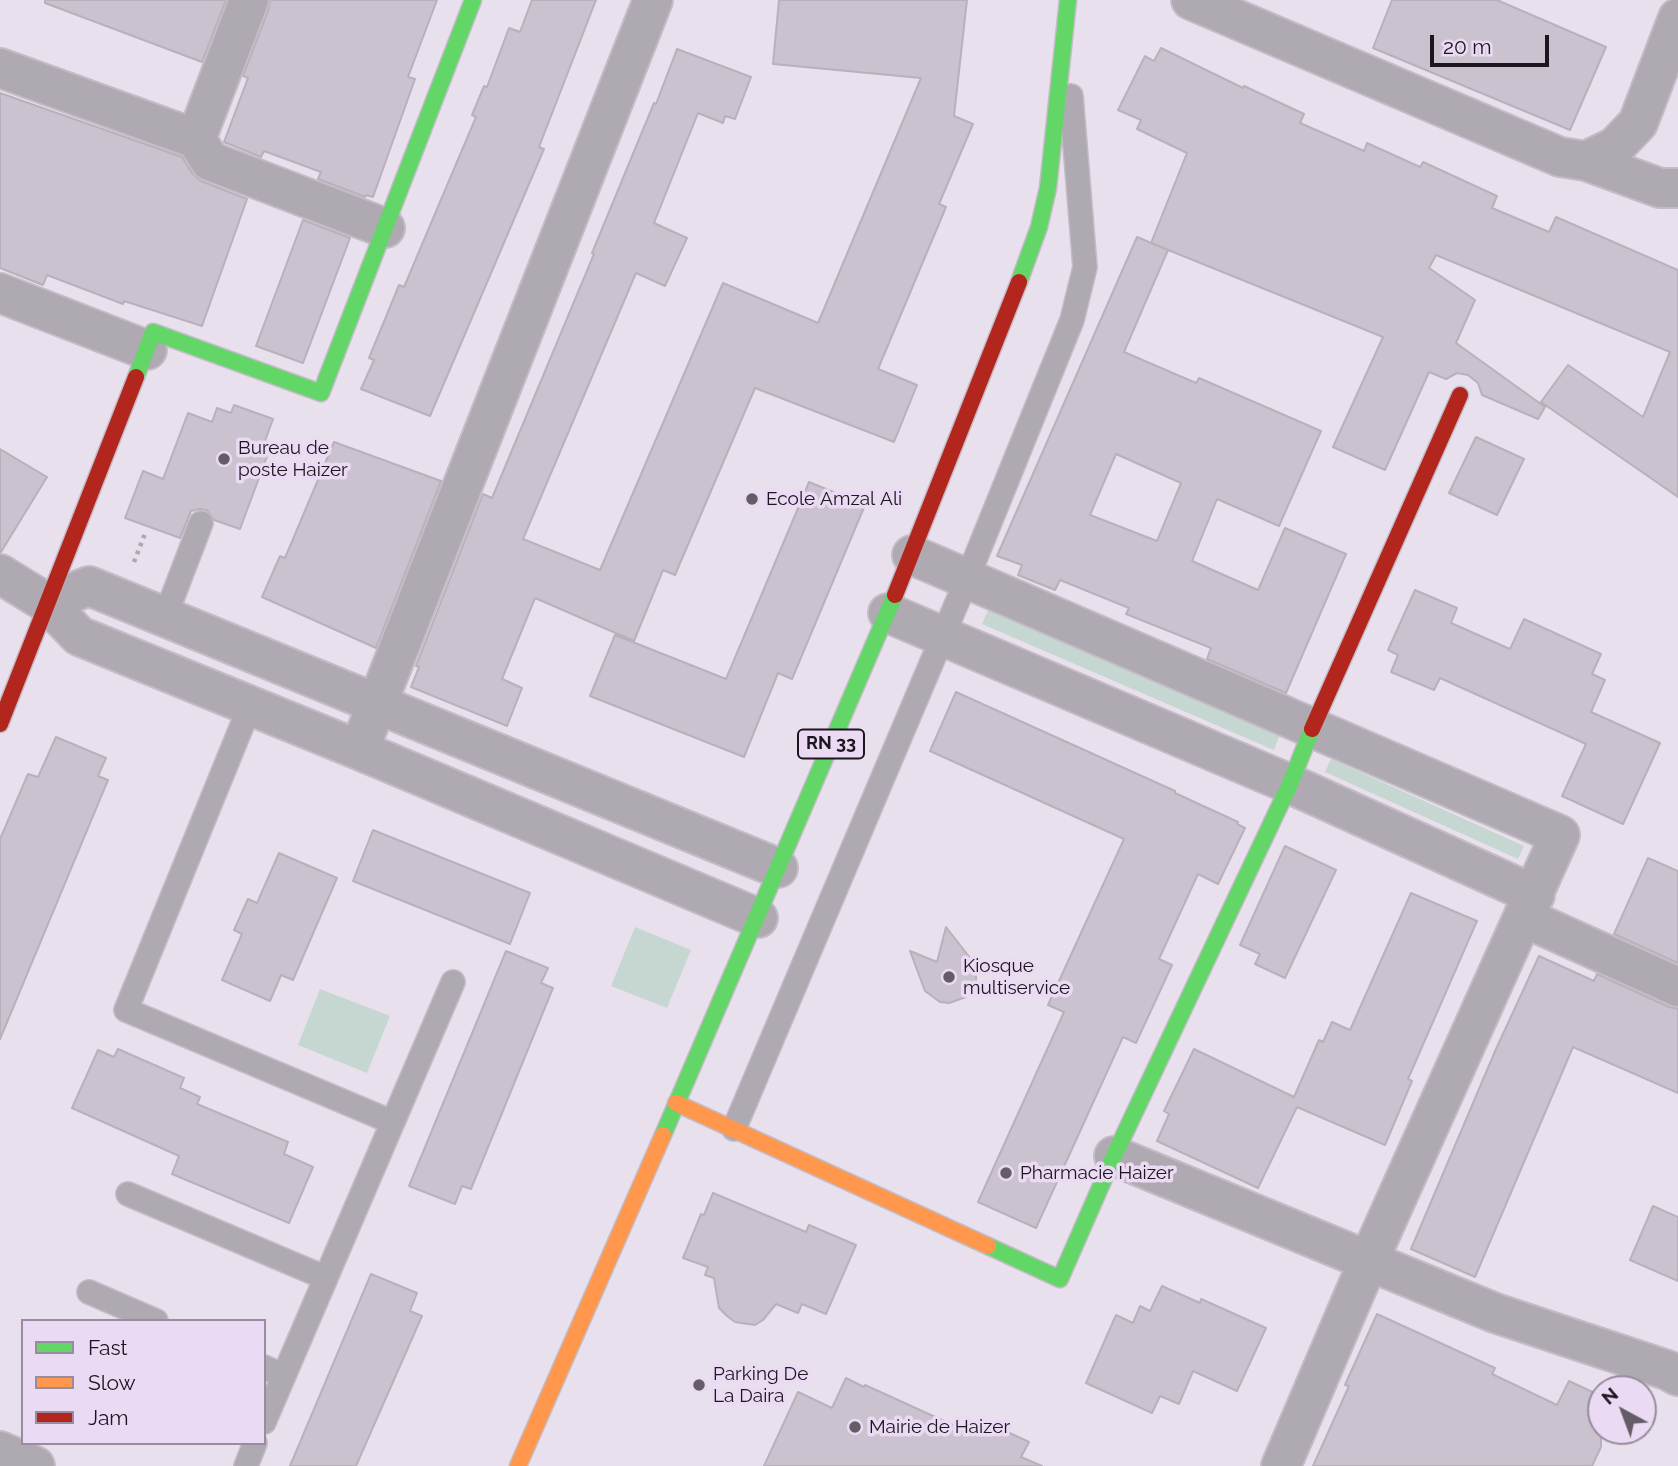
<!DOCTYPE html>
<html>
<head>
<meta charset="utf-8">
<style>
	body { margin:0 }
	#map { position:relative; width:1678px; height:1466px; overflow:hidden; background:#e9e0ed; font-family:Raleway,sans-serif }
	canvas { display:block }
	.legend { position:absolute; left:21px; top:1319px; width:245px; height:126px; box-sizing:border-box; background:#ebdaf3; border:2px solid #988c9e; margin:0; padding:9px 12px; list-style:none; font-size:21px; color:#1c161f }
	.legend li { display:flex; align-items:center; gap:14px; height:35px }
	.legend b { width:35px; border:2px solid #988c9e }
	.north { position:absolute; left:1587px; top:1375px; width:70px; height:70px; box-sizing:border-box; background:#ebdaf3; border:2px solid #988c9e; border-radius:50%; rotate:319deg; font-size:19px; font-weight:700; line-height:28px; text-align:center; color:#1c161f }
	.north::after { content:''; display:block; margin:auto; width:24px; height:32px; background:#645d67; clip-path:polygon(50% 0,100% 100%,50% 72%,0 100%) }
	.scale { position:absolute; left:1430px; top:35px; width:119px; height:32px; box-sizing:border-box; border:4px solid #1c161f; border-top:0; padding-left:9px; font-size:21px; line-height:24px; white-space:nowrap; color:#1c161f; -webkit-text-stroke:5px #ebdaf3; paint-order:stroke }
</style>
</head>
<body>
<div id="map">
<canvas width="1678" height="1466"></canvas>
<ul class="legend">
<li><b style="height:9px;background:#63d668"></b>Fast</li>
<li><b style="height:9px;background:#ff974d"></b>Slow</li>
<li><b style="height:9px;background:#b3261e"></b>Jam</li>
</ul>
<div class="north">N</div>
<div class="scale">20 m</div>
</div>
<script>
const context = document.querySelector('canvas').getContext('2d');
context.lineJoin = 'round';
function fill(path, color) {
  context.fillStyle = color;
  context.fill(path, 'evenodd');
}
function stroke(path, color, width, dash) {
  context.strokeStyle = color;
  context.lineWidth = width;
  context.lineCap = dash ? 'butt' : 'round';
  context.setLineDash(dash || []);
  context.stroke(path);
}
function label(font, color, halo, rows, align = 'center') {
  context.font = font + ' Raleway,sans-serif';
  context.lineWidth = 7;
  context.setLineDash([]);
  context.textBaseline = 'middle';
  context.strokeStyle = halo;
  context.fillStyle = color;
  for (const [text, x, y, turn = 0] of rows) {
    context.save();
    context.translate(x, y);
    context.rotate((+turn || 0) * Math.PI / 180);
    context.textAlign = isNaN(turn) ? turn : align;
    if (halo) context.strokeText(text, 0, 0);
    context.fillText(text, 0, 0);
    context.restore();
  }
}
const green = new Path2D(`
	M989 608 1280 734 1274 750 982 624Z
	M1331 759 1524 846 1518 859 1325 772Z
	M635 927 691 950 667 1008 611 986Z
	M320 989 390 1016 367 1073 298 1045Z`);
const building = new Path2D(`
	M45 0H226L202 62 45 3Z
	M270 0H437L408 77 415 79 373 197 366 195 365 197 318 179 321 172 264 151 261 157 224 142 248 78 243 76 269 8Z
	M532 0H596L539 147 544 149 430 416 361 389 374 360 369 358 399 285 404 287 476 117 472 115 484 86 487 87 509 28 520 32Z
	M779 0H967L954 116 973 124 939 204 946 207 878 369 917 385 894 442 755 388 675 575 663 570 634 641 535 598 502 679 522 688 507 726 411 687 419 667 416 666 483 494 492 498 594 254 592 253 654 103 656 104 677 49 751 77 735 119 725 116 723 123 698 113 654 223 687 238 665 286 636 273 523 539 600 570 723 283 818 323 921 78 773 64Z
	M1392 0H1497L1606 47 1570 130 1373 48Z
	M1161 48 1243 88 1244 86 1304 114 1300 123 1364 151 1367 143 1420 167 1423 162 1497 196 1492 208 1549 232 1556 217 1678 270V497L1541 402 1568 365 1643 417 1670 352 1436 255 1429 268 1475 300 1456 343 1545 407 1538 419 1482 395 1478 383 1468 375 1457 373 1446 379 1429 372 1385 470 1333 447 1383 337 1151 243 1187 153 1137 129 1141 120 1118 110 1145 56 1154 61Z
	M0 93 182 157 192 173 201 181 247 199 202 326 124 301 123 304 47 275 43 285 0 268Z
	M303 220 350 238 303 363 256 346Z
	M1137 237 1168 250 1124 352 1196 383 1199 378 1321 431 1279 526 1217 499 1192 561 1258 590 1285 528 1346 554 1286 693 1207 659 1211 648 1126 614 1129 608 1060 580 1055 590 1018 575 1022 565 997 556ZM1116 454 1181 483 1157 541 1090 515Z
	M234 405 273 419 265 441 272 443 240 529 214 520 207 510 199 509 191 511 180 538 125 518 143 471 163 479 188 413 212 422 217 408 231 413Z
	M1476 437 1524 459 1497 515 1449 493Z
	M334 442 441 481 376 648 262 597 280 556 285 558Z
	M0 449 47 477 1 552H0Z
	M809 482 865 505 792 679 778 673 744 757 590 696 615 635 726 679Z
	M1415 590 1457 608 1451 623 1510 649 1524 619 1601 654 1592 674 1605 680 1591 712 1660 743 1623 824 1562 796 1586 744 1440 678 1434 690 1391 672 1398 655 1388 650Z
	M956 692 1175 791V793L1238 822 1237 824 1245 828 1218 884 1198 874 1159 959 1172 965 1136 1043 1123 1037 1036 1228 978 1202 1064 1012 1048 1005 1124 839 930 751Z
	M56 737 106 758 98 776 108 780 0 1039V839L28 774 38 777Z
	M373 830 530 893 510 944 353 881Z
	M1285 846 1336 870 1285 978 1255 964 1260 954 1240 945Z
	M279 853 337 878 293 980 281 975 270 1001 222 980 242 934 234 930 248 899 257 903Z
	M1648 858 1678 871V963L1614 934Z
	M1411 893 1477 921 1408 1079 1412 1081 1385 1145 1297 1107 1258 1188 1157 1141 1169 1114 1164 1111 1194 1049 1294 1097 1319 1040 1323 1042 1332 1022 1350 1030Z
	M946 927 974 963 976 972V982L966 997 949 1003 940 1002 925 991 910 951 937 962Z
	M506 951 548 968 541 983 553 988 471 1189 462 1186 455 1204 409 1186Z
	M1539 956 1594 981 1597 974 1669 1007 1678 1009V1093L1573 1047 1475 1277 1411 1249 1496 1049Z
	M118 1049 184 1078 180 1088 200 1097 197 1104 288 1142 284 1154 313 1167 289 1223 172 1174 179 1156 72 1108 98 1050 114 1057Z
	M713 1193 806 1232 809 1225 856 1245 826 1314 802 1304 798 1313 776 1304 763 1320 755 1325 735 1322 727 1316 719 1308 714 1278 705 1275 708 1267 683 1258 701 1214 704 1215Z
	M1653 1206 1678 1217V1281L1630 1260Z
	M371 1274 417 1293 410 1311 422 1316 356 1466H290Z
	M1162 1286 1200 1303 1201 1299 1266 1328 1237 1391 1193 1371 1179 1404 1160 1396 1152 1413 1086 1383 1116 1315 1133 1323 1140 1306 1150 1311Z
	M1377 1314 1495 1368 1492 1374 1557 1405 1569 1381 1601 1396V1447L1592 1466H1313L1349 1386 1345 1385Z
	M846 1378 864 1387 865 1385 975 1435 982 1420 1029 1442 1021 1457 1042 1466H764L798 1392 832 1408Z`);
const path = new Path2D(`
	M134 562 146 531`);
const lane = new Path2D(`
	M165 617 201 523
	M250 706 126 1010 392 1122
	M734 1129 967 579 1072 320 1085 267 1071 96
	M128 1194 326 1278
	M89 1292 156 1321
	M264 1367 284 1376
	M264 1422 453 982
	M246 1466 255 1443`);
const street = new Path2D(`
	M1191 0 1560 157 1586 161 1615 147 1638 123 1678 18
	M0 68 196 139 249 0
	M196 139 210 161 385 228
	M1586 161 1660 188H1678
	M0 293 147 350
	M912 555 1560 835 1523 917 1678 987
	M0 574 47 603 79 636 359 750 758 918
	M47 603 89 586 778 868
	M888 613 1290 784 1535 895
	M359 750 653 0
	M1114 1156 1495 1313 1667 1370 1678 1376
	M0 1451 35 1466
	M1281 1466 1368 1262 1523 917`);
const fast = new Path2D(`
	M1019 282 1039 227 1048 188 1068 0
	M136 377 153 332 321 393 473 0
	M663 1135 895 595
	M988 1246 1060 1279 1114 1156 1290 784 1312 729`);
const slow = new Path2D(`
	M676 1103 988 1246
	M518 1466 663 1135`);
const jam = new Path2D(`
	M895 595 1019 282
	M0 724 136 377
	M1312 729 1460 395`);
const markers = [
	[224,459,7,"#645d67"],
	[752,499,7,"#645d67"],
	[949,977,7,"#645d67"],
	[1006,1173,7,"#645d67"],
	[699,1385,7,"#645d67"],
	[855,1427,7,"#645d67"]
];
const shields = [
	[831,744,66]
];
const shieldNames = [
	["RN 33",831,744]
];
const poiNames = [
	["Bureau de",238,448],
	["poste Haizer",238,470],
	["Ecole Amzal Ali",766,499],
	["Kiosque",963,966],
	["multiservice",963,988],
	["Pharmacie Haizer",1020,1173],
	["Parking De",713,1374],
	["La Daira",713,1396],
	["Mairie de Haizer",869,1427]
];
fill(green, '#c5d7d0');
fill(building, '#cac2ce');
stroke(building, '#b8b1bb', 2);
stroke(lane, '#c3bcc7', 26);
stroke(street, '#c3bcc7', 42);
stroke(fast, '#c3bcc7', 19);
stroke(slow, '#c3bcc7', 19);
stroke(jam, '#c3bcc7', 19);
stroke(path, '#ada6af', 4.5, [3.5, 5]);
stroke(lane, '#afa9b2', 23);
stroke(street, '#afa9b2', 38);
stroke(fast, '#63d668', 16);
stroke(slow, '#ff974d', 16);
stroke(jam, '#b3261e', 16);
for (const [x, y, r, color] of markers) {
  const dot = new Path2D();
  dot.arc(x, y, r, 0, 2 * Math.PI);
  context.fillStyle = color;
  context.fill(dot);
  stroke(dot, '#ebdaf3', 2.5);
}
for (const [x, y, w] of shields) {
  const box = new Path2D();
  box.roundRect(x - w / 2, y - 14.5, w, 29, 5);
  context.fillStyle = '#ebdaf3';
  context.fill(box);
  stroke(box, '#1c161f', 2);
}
label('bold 18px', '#1c161f', null, shieldNames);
label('19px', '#1c161f', '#ebdaf3', poiNames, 'left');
</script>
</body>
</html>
